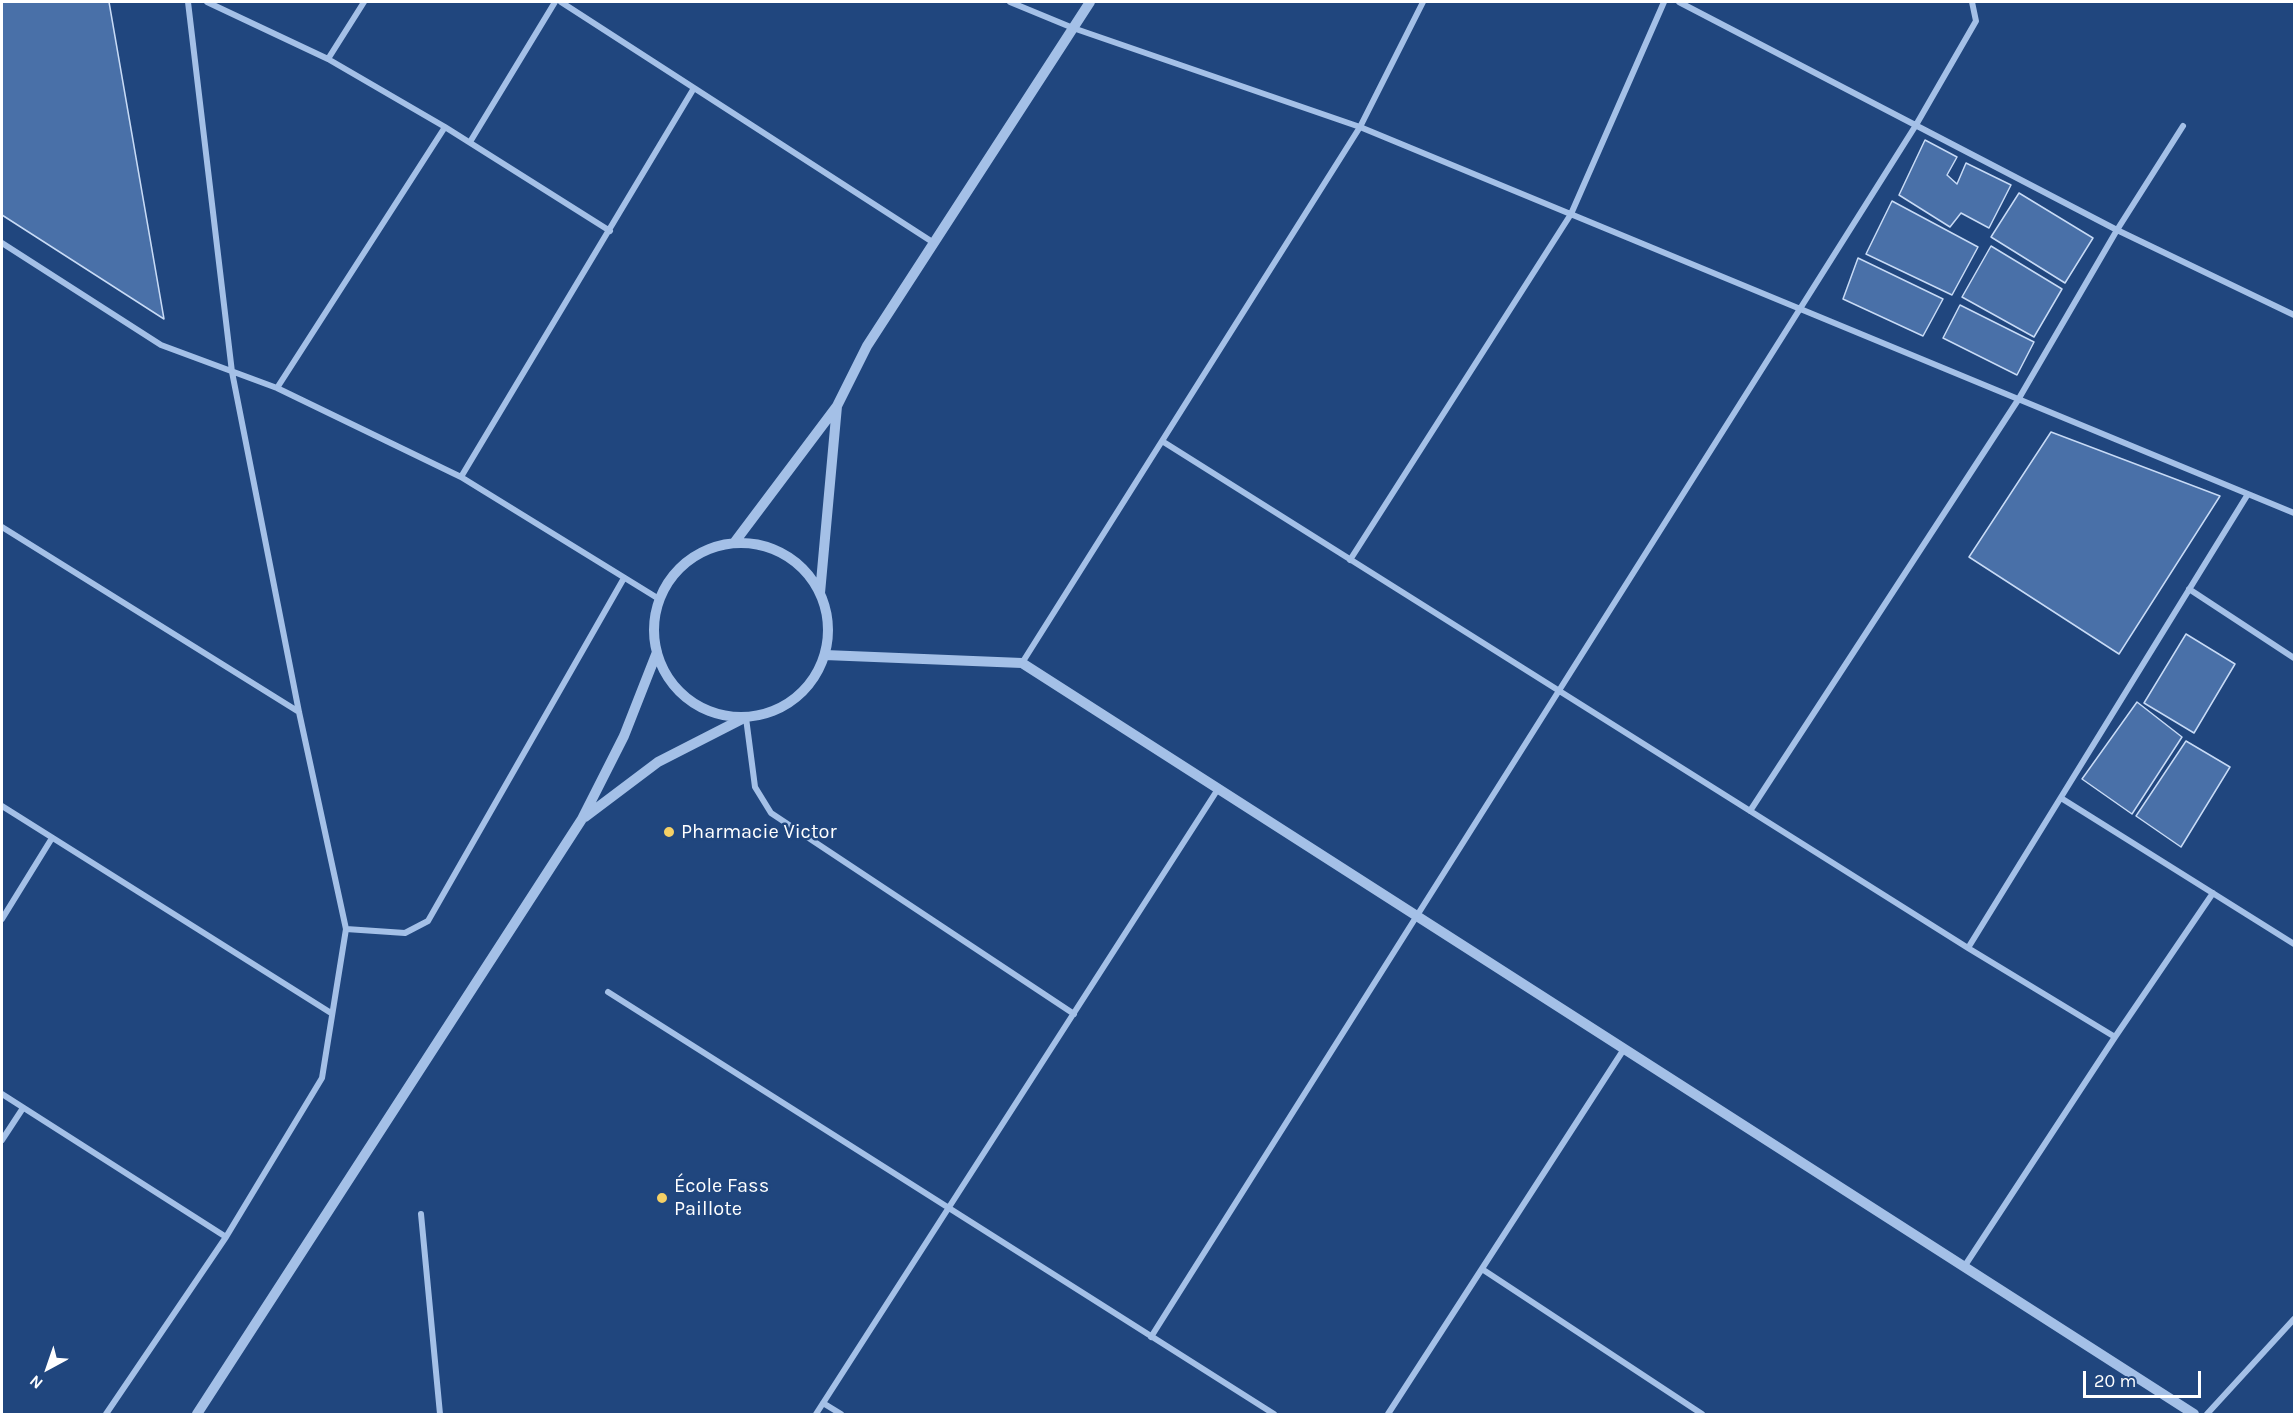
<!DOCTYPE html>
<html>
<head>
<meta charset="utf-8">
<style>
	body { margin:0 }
	#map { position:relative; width:2296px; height:1416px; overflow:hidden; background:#20467e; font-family:Karla,sans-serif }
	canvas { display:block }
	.frame { position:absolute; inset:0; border:3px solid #fff; pointer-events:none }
	.north { position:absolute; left:18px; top:1338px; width:60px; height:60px; -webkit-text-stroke:4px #20467e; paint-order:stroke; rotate:220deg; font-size:16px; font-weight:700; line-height:24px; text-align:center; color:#fff }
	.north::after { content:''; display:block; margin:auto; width:21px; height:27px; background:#fff; clip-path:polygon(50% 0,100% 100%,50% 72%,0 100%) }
	.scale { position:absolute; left:2083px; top:1371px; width:118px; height:27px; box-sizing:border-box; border:3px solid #fff; border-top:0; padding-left:8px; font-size:18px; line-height:21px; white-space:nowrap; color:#fff; -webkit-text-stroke:4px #20467e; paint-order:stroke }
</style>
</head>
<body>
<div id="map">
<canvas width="2296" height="1416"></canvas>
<div class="frame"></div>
<div class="north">N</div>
<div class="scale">20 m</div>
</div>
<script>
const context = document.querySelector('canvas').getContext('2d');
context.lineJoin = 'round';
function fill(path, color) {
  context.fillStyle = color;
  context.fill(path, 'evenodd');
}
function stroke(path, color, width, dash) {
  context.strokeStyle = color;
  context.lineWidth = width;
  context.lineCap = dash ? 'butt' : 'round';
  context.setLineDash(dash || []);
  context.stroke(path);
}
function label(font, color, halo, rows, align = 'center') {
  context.font = font + ' Karla,sans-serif';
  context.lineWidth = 5;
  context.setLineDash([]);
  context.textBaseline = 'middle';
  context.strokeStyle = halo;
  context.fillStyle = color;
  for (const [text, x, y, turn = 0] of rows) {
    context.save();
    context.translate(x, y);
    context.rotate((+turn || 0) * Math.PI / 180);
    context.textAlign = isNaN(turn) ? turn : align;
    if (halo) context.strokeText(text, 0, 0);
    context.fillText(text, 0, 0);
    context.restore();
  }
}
const building = new Path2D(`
	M2 2H109L164 319 2 215Z
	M1925 140 1957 157 1947 175 1957 184 1966 163 2011 185 1989 228 1961 213 1950 227 1899 195Z
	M2019 193 2093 238 2065 283 1991 237Z
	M1892 201 1978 247 1952 295 1866 254Z
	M1991 246 2062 289 2034 337 1962 297Z
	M1858 258 1943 299 1923 336 1843 299Z
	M1960 305 2034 342 2017 375 1943 338Z
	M2051 432 2220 496 2119 654 1969 557Z
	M2186 634 2235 664 2194 733 2144 703Z
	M2137 702 2182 737 2132 814 2082 779Z
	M2186 741 2230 767 2181 847 2136 816Z`);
const minor = new Path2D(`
	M207 2 328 59 445 127 610 231
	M561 2 934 243
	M1010 2 1073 28 1360 127 2294 513
	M1679 2 2117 230 2294 315
	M328 59 364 2
	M470 142 555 2
	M2 243 161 345 277 388 461 477 659 599
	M277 388 445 127
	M1162 441 1968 948 2115 1037
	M461 477 694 88
	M2 527 299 712
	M1350 560 1571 214 1664 2
	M2189 589 2294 658
	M1022 663 1360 127 1423 2
	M746 718 755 787 771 813 1074 1014
	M2061 798 2294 944
	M2 806 331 1013
	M1750 811 2018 400 2117 230 2183 126
	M2 919 52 838
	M346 929 405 933 428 921 624 578
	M1968 948 2248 494
	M608 992 1274 1414
	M2 1094 226 1237
	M2 1140 23 1108
	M421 1214 440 1414
	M1964 1267 2115 1037 2213 893
	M1482 1269 1702 1414
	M1151 1337 1916 125 1976 21 1972 2
	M823 1403 841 1414
	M106 1414 226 1237 322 1078 346 929 299 712 232 372 188 2
	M816 1414 1218 789
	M1388 1414 1624 1049
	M2207 1414 2294 1319`);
const tertiary = new Path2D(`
	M734 543 837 406 867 346 1090 2
	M654 630a87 87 0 1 1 174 0a87 87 0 1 1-174 0Z
	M820 593 837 406
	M825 655 1022 663 2194 1414
	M585 817 658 762 744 718
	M197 1414 582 819 624 736 657 652`);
const markers = [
	[669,832,6,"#f5d065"],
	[662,1198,6,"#f5d065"]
];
const poiNames = [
	["Pharmacie Victor",681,832],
	["École Fass",674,1186],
	["Paillote",674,1209]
];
fill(building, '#4970a8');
stroke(building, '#c8dbf6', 1.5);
stroke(minor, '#a4c0e7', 6);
stroke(tertiary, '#a4c0e7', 10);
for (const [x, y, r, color] of markers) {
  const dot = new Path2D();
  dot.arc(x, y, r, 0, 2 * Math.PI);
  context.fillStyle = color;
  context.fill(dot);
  stroke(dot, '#20467e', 2);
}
label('20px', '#fff', '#20467e', poiNames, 'left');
</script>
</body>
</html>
